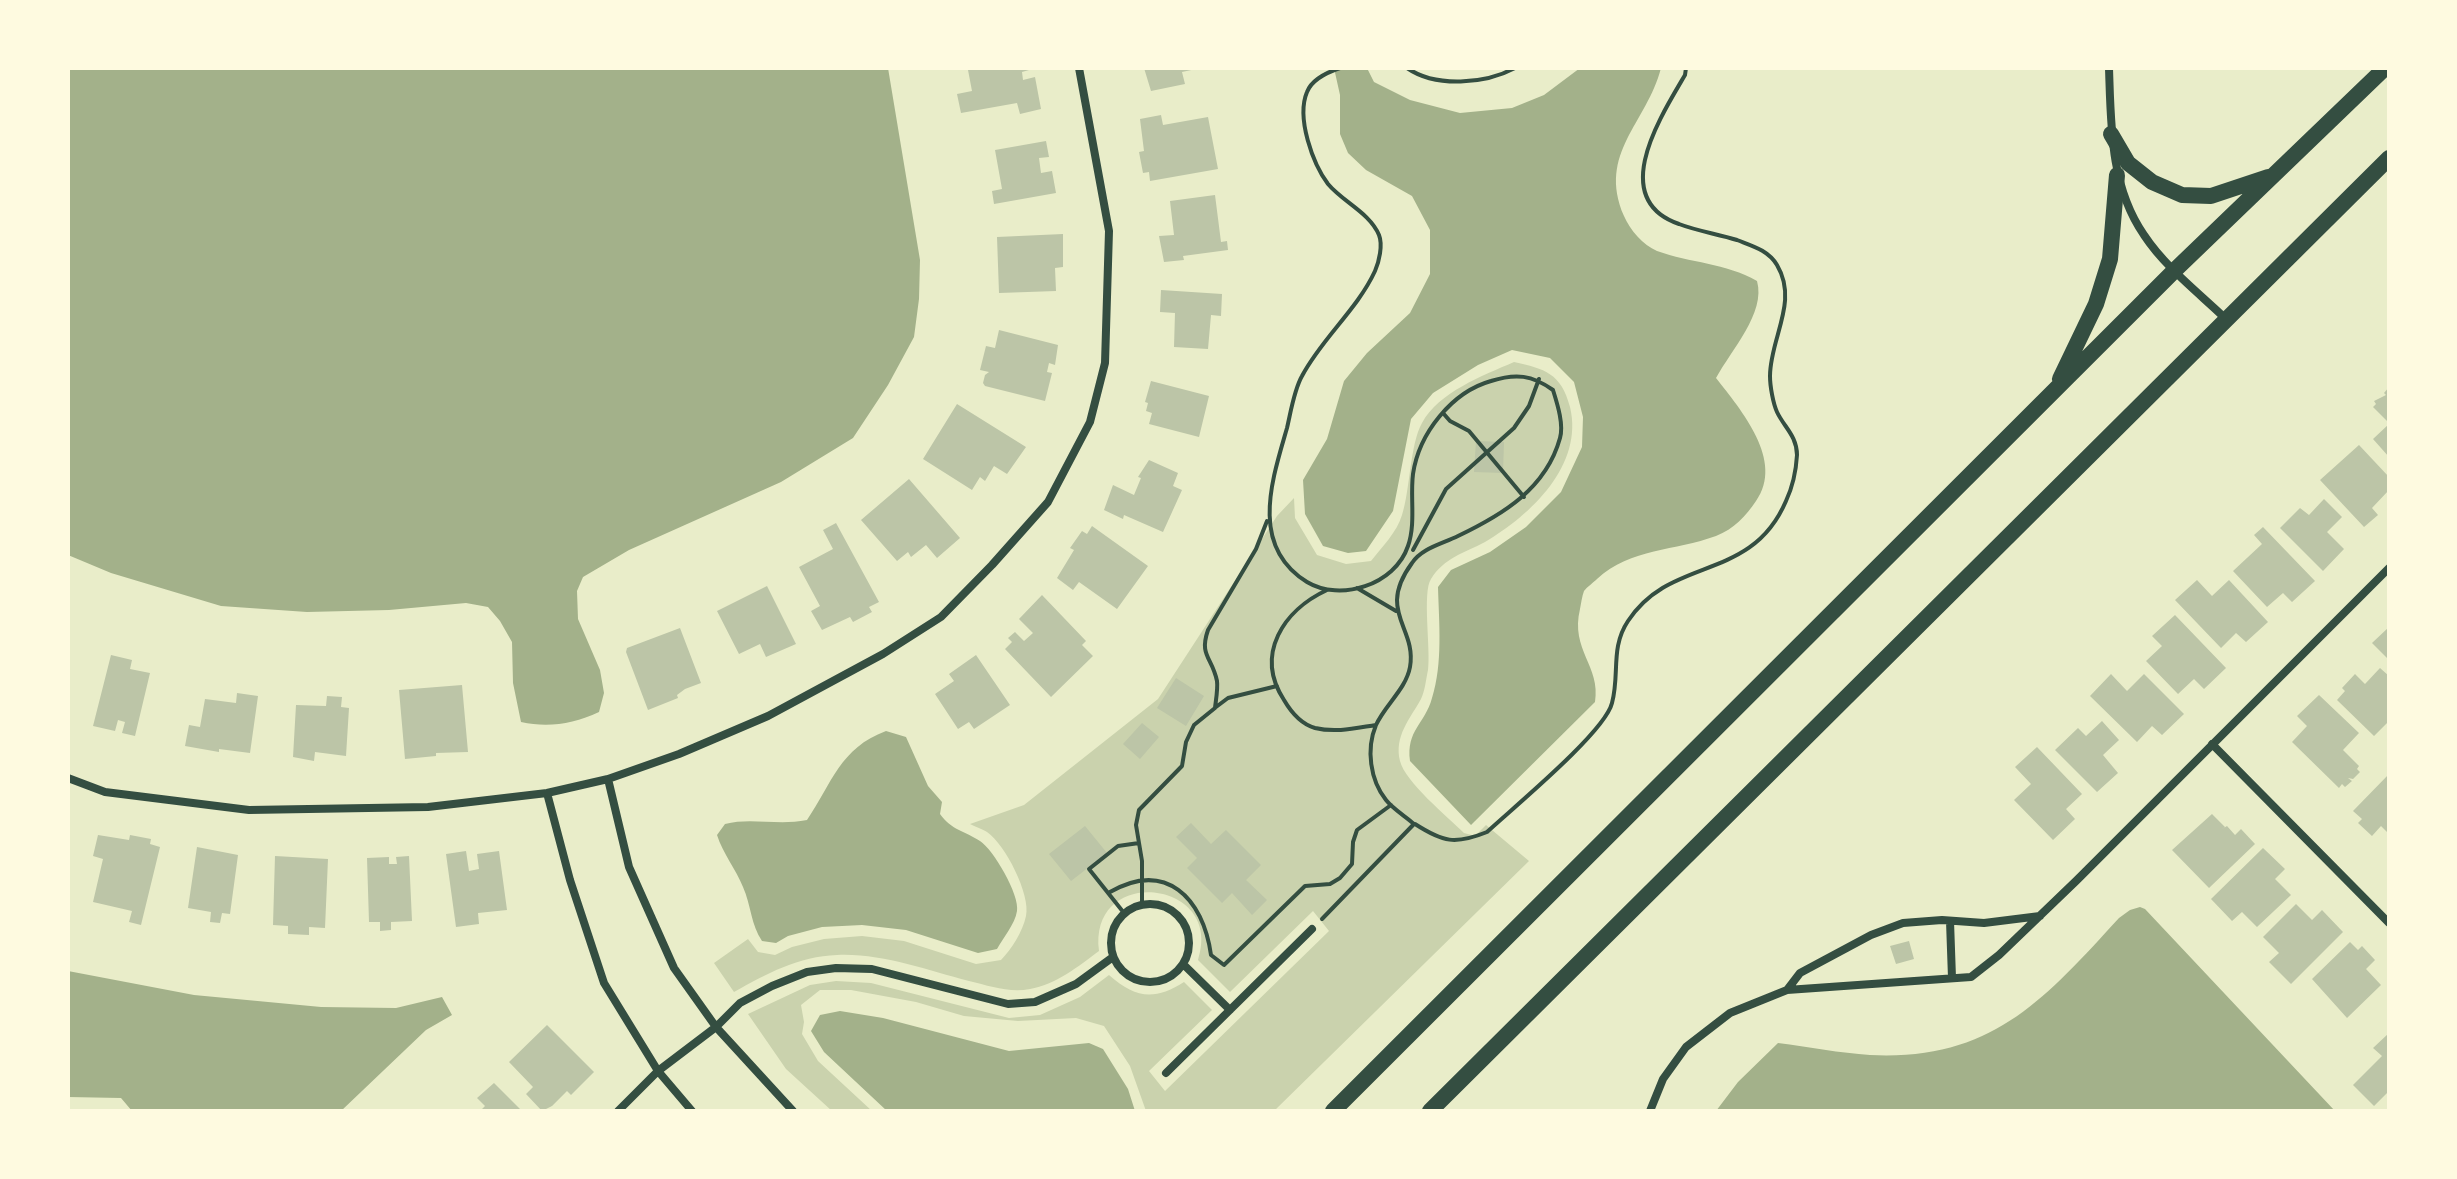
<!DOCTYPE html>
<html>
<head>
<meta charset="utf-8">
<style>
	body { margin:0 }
	#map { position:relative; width:2457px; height:1179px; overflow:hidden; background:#e9edc9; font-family:Quicksand,sans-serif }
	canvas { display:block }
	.frame { position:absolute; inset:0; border:70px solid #fefae0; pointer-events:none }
</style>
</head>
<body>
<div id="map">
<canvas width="2457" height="1179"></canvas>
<div class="frame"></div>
</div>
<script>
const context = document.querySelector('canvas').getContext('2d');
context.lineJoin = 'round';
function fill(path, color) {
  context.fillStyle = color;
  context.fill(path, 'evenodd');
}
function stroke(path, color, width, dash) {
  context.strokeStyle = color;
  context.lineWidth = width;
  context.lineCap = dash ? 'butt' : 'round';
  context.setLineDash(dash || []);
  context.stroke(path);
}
const green = new Path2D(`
	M1514 362C1545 369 1561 373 1570 407 1584 465 1531 515 1485 542 1464 553 1444 558 1431 579 1422 592 1431 650 1428 670 1426 679 1425 691 1421 699 1410 719 1394 736 1400 761 1405 782 1448 817 1464 833L1475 836 1486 825 1529 861 1274 1111H1146L1130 1066 1104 1026 1076 1018 1018 1021 964 1016 916 1002 851 990H820L801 1005 804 1022 802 1034 818 1061 872 1111H832L786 1069 748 1014 810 985 836 981 871 983 1009 1018 1040 1015 1080 997 1109 975C1135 998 1154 1001 1184 982L1212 1010 1149 1071 1165 1091 1329 931 1313 911 1230 992 1198 960C1225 879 1088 864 1099 951 1079 966 1055 985 1030 989 1009 993 990 986 969 981 926 970 882 953 837 955 799 956 766 974 734 992L714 963 748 939 758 952 775 955 792 947 824 939 862 936 904 941 976 964 1001 960C1011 950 1023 931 1026 916 1031 895 1005 844 987 832 983 829 975 827 970 824L1024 805 1158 699 1277 516 1294 498 1295 518 1317 555 1346 564 1371 561C1382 547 1397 532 1402 515 1410 491 1410 444 1422 423 1439 392 1482 376 1514 362Z`);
const water = new Path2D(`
	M68 68H888L920 260 919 299 914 337 888 385 853 438 781 482 629 550 583 577 577 591 578 619 600 670 604 693 599 712C573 724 548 728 521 722L513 683 512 642 500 621 488 607 466 603 389 610 307 612 221 606 111 573 68 555Z
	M1334 68H1367L1374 82 1410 100 1460 113 1512 108 1544 95 1580 68H1661C1647 123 1597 153 1624 216 1630 230 1643 245 1657 251 1690 263 1726 263 1757 281 1766 313 1731 350 1716 378 1741 410 1785 461 1756 501 1746 516 1734 529 1716 536 1675 551 1631 548 1597 579 1594 582 1587 587 1584 591 1582 596 1581 604 1580 609 1570 650 1601 666 1595 702L1471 825 1410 761C1406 730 1425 724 1432 698 1443 663 1439 623 1438 587L1451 570 1490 552 1526 527 1561 492 1582 447 1583 417 1574 382 1550 358 1512 350 1478 365 1433 393 1411 419 1393 511 1366 551 1348 553 1323 546 1305 514 1303 480 1327 439 1344 381 1367 353 1410 313 1430 274V230L1412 196 1366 170 1348 153 1340 134V95Z
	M886 731 906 737 928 786 942 802 940 814C951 830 965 831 980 841 993 849 1020 895 1017 911 1015 924 1003 938 997 949L978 953 906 930 862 925 822 927 788 936 776 943 762 941C751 925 751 905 743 887 736 869 723 854 717 835L725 824C751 817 777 826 807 820 832 783 840 748 886 731Z
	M2140 907 2145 909 2335 1111H1716L1738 1082 1778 1043C1809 1047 1840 1053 1870 1055 1991 1061 2043 1001 2119 918L2130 910Z
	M68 971 194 995 321 1007 396 1008 442 997 452 1015 426 1030 341 1111H132L121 1098 68 1097Z
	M840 1011 883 1018 1009 1051 1089 1043 1103 1049 1128 1089 1135 1111H887L824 1052 811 1031 820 1015Z`);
const building = new Path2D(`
	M979 68H1036L1022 72 1023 80 1035 77 1041 109 1020 114 1017 103 961 113 957 94 972 91 968 70Z
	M1144 68H1196V69L1182 72 1185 84 1151 91Z
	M1161 115 1163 125 1208 117 1218 169 1150 181 1149 172 1143 173 1139 152 1144 151 1140 119Z
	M1046 141 1049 157 1039 158 1041 173 1052 171 1056 193 994 204 992 191 1002 189 995 150Z
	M1215 195 1221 242 1227 241 1228 250 1183 256 1184 260 1164 262 1159 236 1174 235 1170 201Z
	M1063 234V267L1055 268 1056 291 999 293 997 237Z
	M1161 290 1222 294 1221 316 1211 315 1208 349 1174 347 1175 313 1160 312Z
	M999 330 1058 345 1055 365 1049 363 1047 372 1052 373 1045 401 985 386 983 383 985 375 989 372 980 370 986 346 995 348Z
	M1151 381 1209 396 1199 437 1149 424 1152 413 1146 411 1148 403 1145 402Z
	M2389 387V423L2373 407 2376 404 2374 401 2386 395 2384 393Z
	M957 404 1026 447 1007 474 994 466 985 481 980 477 972 490 923 459Z
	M2389 424V457L2373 439Z
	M1476 441 1504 442 1503 473 1474 472Z
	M2359 445 2389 477V490L2372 508 2378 515 2364 527 2320 480Z
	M1149 460 1178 473 1173 486 1182 490 1163 532 1124 515 1123 519 1104 510 1113 485 1134 495 1141 478 1138 477Z
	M909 479 960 538 937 558 926 545 911 557 908 552 897 561 861 520Z
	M2324 499 2342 517 2327 532 2344 549 2323 571 2280 528 2300 508 2309 515Z
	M836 523 879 602 869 607 872 612 853 622 850 617 822 630 811 611 820 606 799 567 833 549 823 530Z
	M1092 526 1148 566 1117 609 1079 582 1073 590 1057 578 1074 550 1070 548 1082 531 1087 534Z
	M2263 527 2315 581 2292 602 2283 593 2267 607 2233 571 2262 544 2254 535Z
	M2197 580 2212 596 2229 580 2268 622 2246 642 2236 633 2221 648 2175 600Z
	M767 586 796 644 766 657 760 644 739 654 717 611Z
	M1042 595 1086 641 1082 645 1093 656 1051 697 1005 649 1012 642 1008 638 1015 632 1024 641 1033 633 1019 619Z
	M2175 615 2226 668 2204 689 2194 679 2178 694 2146 661 2162 646 2152 636Z
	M2389 627V660L2372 643Z
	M680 628 701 683 685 689 677 695 678 698 648 710 626 652 627 648Z
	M111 655 132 660 130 669 150 673 135 736 122 733 125 722 118 720 115 731 93 726Z
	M976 655 1010 705 974 729 969 722 958 729 935 694 954 681 949 674Z
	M2380 668 2389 676V721L2374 736 2337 700 2345 691 2342 688 2355 674 2365 684Z
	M2111 674 2127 691 2144 674 2184 714 2162 735 2152 726 2137 742 2090 696Z
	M1176 678 1204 696 1186 726 1157 708Z
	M462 685 468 752 436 753V756L405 759 399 690Z
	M237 693 258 696 250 753 219 749V752L185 746 189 725 200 727 205 699 236 703Z
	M2319 695 2359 733 2343 750 2359 766 2357 769 2360 772 2353 779 2348 778 2352 781 2345 787 2342 784 2339 788 2292 742 2307 726 2297 716Z
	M327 696 342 697 341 707 349 708 346 756 315 752 314 761 293 757 296 705 326 706Z
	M2102 721 2119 740 2103 755 2118 773 2097 792 2055 750 2078 728 2086 736Z
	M1142 723 1159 737 1140 759 1123 744Z
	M2037 747 2082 794 2066 809 2075 819 2053 840 2014 800 2031 784 2015 767Z
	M2389 774V834L2381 826 2372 836 2358 823 2362 819 2353 811Z
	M2212 814 2225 827 2222 829 2227 826 2235 835 2241 829 2255 844 2209 888 2172 850Z
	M1191 823 1211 844 1226 830 1261 865 1246 880 1267 900 1252 915 1232 893 1222 903 1187 868 1197 858 1176 837Z
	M1085 826 1107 853 1071 881 1049 854Z
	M98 835 129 840 130 835 151 839 150 844 160 847 141 925 129 922 132 911 93 902 103 859 93 856Z
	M197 847 238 855 230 914 222 913 220 923 210 922 211 912 188 908Z
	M2263 848 2285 869 2275 879 2291 895 2257 927 2242 912 2232 921 2211 899Z
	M466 851 469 871 479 869 477 854 499 851 507 910 478 913 479 924 456 927 446 854Z
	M275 856 328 859 325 928 309 927V935L288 934V926L273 925Z
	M409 856 412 921 391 922V930L380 931V922H369L367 858 389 857V864H397L396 857Z
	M2296 904 2312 920 2322 910 2343 932 2291 984 2269 962 2279 953 2263 937Z
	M1909 941 1914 959 1896 964 1890 946Z
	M2350 942 2358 950 2362 946 2375 960 2366 969 2381 985 2347 1018 2312 979Z
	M547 1025 594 1072 571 1095 567 1091 552 1106 542 1111 526 1094 533 1087 509 1062Z
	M2389 1033V1091L2374 1106 2353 1085 2382 1056 2373 1048Z
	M494 1083 522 1111H480L485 1106 477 1098Z`);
const path = new Path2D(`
	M1407 68C1436 88 1485 84 1515 68
	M1443 413 1450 421 1469 431 1524 497
	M1413 550 1446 489 1514 428 1529 406 1539 379
	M1357 588 1396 611
	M1327 590C1284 610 1254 654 1284 700 1291 712 1301 724 1315 728 1336 733 1356 728 1376 725
	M1216 707 1228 698 1277 686
	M1415 824C1443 842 1455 845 1487 832 1514 807 1605 732 1612 703 1620 674 1610 648 1628 621 1671 555 1751 583 1786 501 1793 486 1796 472 1797 455 1797 436 1784 427 1777 412 1773 403 1770 386 1770 376 1770 338 1799 302 1777 265 1768 250 1752 246 1737 240 1718 234 1697 231 1679 224 1607 199 1661 116 1685 75L1686 68
	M1108 893C1166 859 1203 898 1211 955L1224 965 1305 886 1330 884 1340 878 1352 864 1353 842 1357 830 1391 805
	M1142 904V861L1136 825 1139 810 1182 766 1186 742 1194 725 1215 708C1216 699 1218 689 1217 681 1212 657 1199 656 1208 630L1256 549 1267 521
	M1124 913 1089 869 1118 846 1139 843
	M1322 919 1414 824C1405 816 1393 809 1386 800 1370 780 1366 749 1376 725 1385 705 1406 689 1410 667 1417 627 1376 612 1412 563 1422 548 1442 544 1458 536 1502 515 1546 489 1560 438 1564 424 1557 403 1553 390 1532 375 1516 373 1491 381 1452 392 1419 433 1413 474 1410 497 1416 523 1408 546 1395 585 1340 602 1307 582 1249 546 1272 480 1287 428 1291 411 1294 390 1302 376 1322 338 1357 310 1375 271 1379 262 1383 245 1379 235 1370 213 1343 202 1328 184 1313 164 1296 118 1307 92 1312 79 1328 72 1340 68`);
const minor = new Path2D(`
	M2109 68C2111 125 2110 186 2144 235 2165 267 2199 293 2226 319
	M2212 744 2389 923
	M68 778 105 792 249 810 428 807 547 793 608 779 679 754 768 716 883 654 941 617 992 565 1048 502 1090 422 1105 363 1109 231 1079 68
	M608 779 629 867 674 968 716 1027 793 1111
	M547 793 570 880 604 983 658 1071 692 1111
	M1111 943a39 39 0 1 1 78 0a39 39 0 1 1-78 0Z
	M1950 921 1952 978
	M1183 964 1230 1010
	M1787 990 1800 973 1871 935 1903 923 1942 920 1984 923 2040 916
	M1166 1073 1312 929
	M618 1111 658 1071 716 1027 740 1003 772 986 807 972 836 968 872 969 1008 1004 1035 1002 1076 984 1113 957
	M1650 1111 1663 1079 1686 1047 1730 1013 1787 990 1971 977 1999 955 2076 881 2389 568`);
const primary = new Path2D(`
	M2111 134 2128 163 2152 182 2182 195 2211 196 2268 177
	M2060 379 2096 304 2110 259 2117 175
	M1333 1111 2175 270 2385 68
	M1430 1111 2389 158`);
fill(green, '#cad2ad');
fill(water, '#a3b18a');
fill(building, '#bcc5a7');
stroke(path, '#344e41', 4);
stroke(minor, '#344e41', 8);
stroke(primary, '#344e41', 16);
</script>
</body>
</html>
